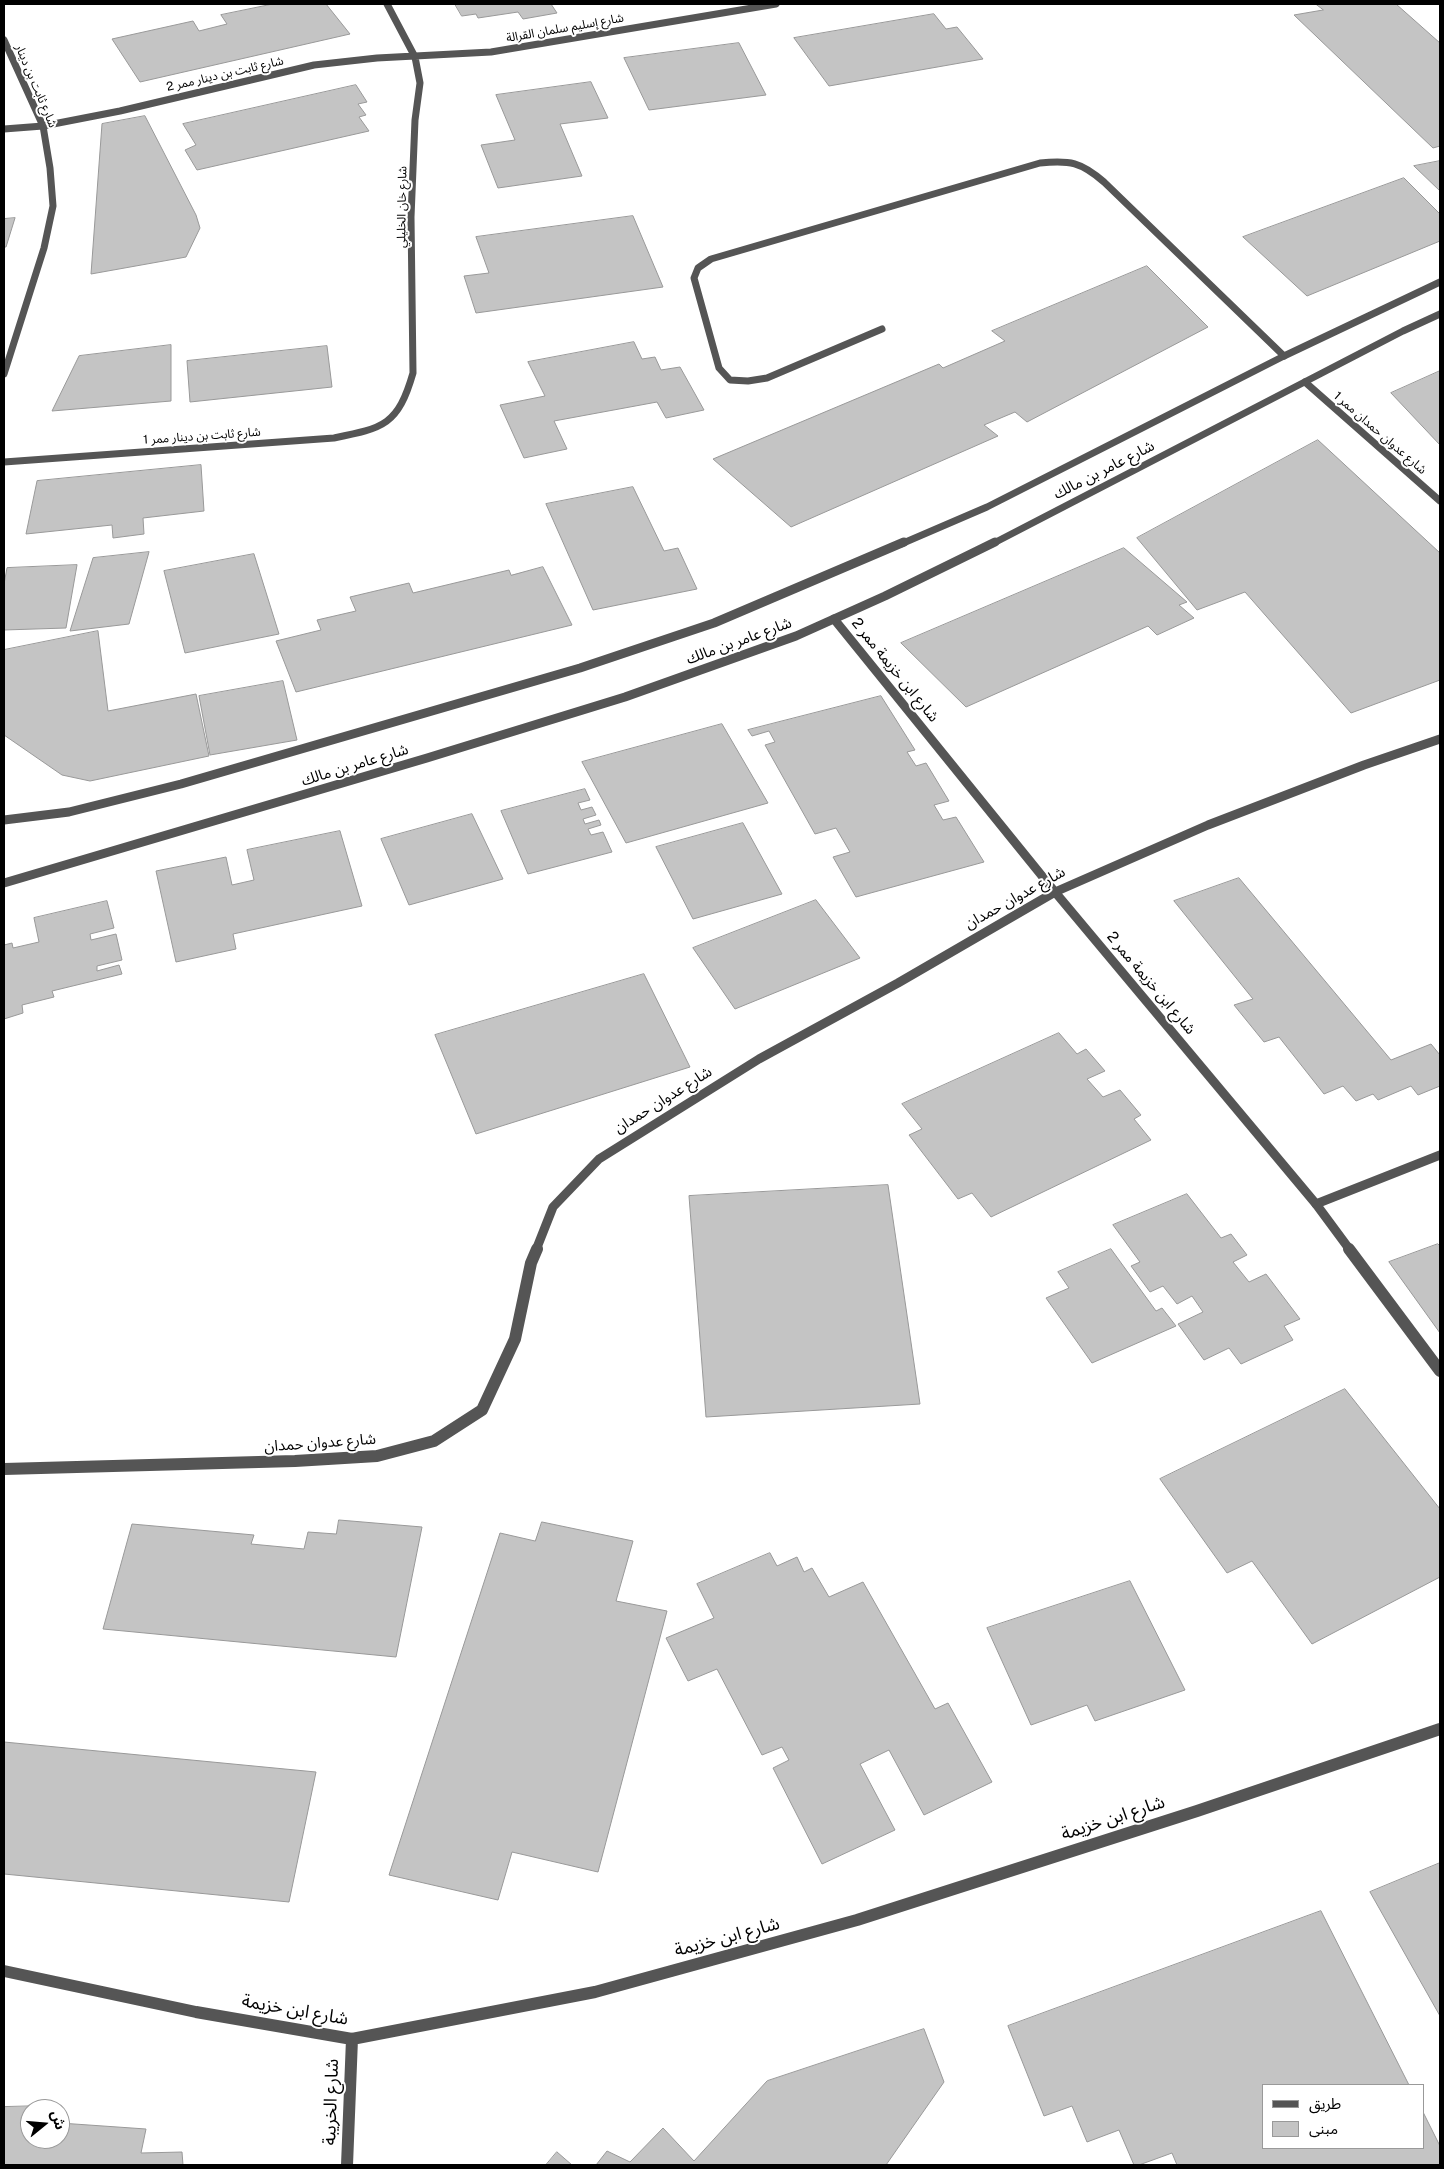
<!DOCTYPE html>
<html>
<head>
<meta charset="utf-8">
<style>
	body { margin:0 }
	#map { position:relative; width:1444px; height:2169px; overflow:hidden; background:#fff; font-family:"Public Sans","Noto Sans Arabic",sans-serif }
	canvas { display:block }
	.frame { position:absolute; inset:0; border:5px solid #000; pointer-events:none }
	.legend { position:absolute; left:1262px; top:2084px; width:162px; height:65px; box-sizing:border-box; background:#fff; border:1px solid #999; margin:0; padding:6px 9px; list-style:none; font-size:15px; color:#000 }
	.legend li { display:flex; align-items:center; gap:10px; height:25px }
	.legend b { width:25px; border:1px solid #999 }
	.north { position:absolute; left:20px; top:2099px; width:50px; height:50px; box-sizing:border-box; background:#fff; border:1px solid #999; border-radius:50%; rotate:73deg; font-size:14px; font-weight:700; line-height:20px; text-align:center; color:#000 }
	.north::after { content:''; display:block; margin:auto; width:18px; height:22px; background:#000; clip-path:polygon(50% 0,100% 100%,50% 72%,0 100%) }
</style>
</head>
<body>
<div id="map">
<canvas width="1444" height="2169"></canvas>
<div class="frame"></div>
<ul class="legend">
<li><b style="height:6px;background:#555"></b>طريق</li>
<li><b style="height:14px;background:#c4c4c4"></b>مبنى</li>
</ul>
<div class="north">ش</div>
</div>
<script>
const context = document.querySelector('canvas').getContext('2d');
context.lineJoin = 'round';
function fill(path, color) {
  context.fillStyle = color;
  context.fill(path, 'evenodd');
}
function stroke(path, color, width, dash) {
  context.strokeStyle = color;
  context.lineWidth = width;
  context.lineCap = dash ? 'butt' : 'round';
  context.setLineDash(dash || []);
  context.stroke(path);
}
function label(font, color, halo, rows, align = 'center') {
  context.font = font + ' "Public Sans","Noto Sans Arabic",sans-serif';
  context.lineWidth = 4;
  context.setLineDash([]);
  context.textBaseline = 'middle';
  context.strokeStyle = halo;
  context.fillStyle = color;
  for (const [text, x, y, turn = 0] of rows) {
    context.save();
    context.translate(x, y);
    context.rotate((+turn || 0) * Math.PI / 180);
    context.textAlign = isNaN(turn) ? turn : align;
    if (halo) context.strokeText(text, 0, 0);
    context.fillText(text, 0, 0);
    context.restore();
  }
}
const building = new Path2D(`
	M273 4H326L350 34 140 82 112 39 193 21 199 31 227 24 221 15Z
	M455 4H551L557 13 523 19 518 12 478 18 476 14 462 16Z
	M1316 4H1396L1440 43V146L1433 148 1294 15 1323 10Z
	M934 14 946 29 957 27 983 59 829 86 794 38Z
	M739 43 766 95 649 110 624 58Z
	M591 82 608 118 560 124 582 176 498 188 481 145 515 140 496 95Z
	M356 85 367 102 358 104 366 115 359 117 369 131 197 170 185 150 196 145 183 124Z
	M145 116 196 215 200 228 186 257 91 274 102 124Z
	M1440 161V191L1414 166Z
	M1404 178 1440 214V241L1307 296 1243 237Z
	M633 216 663 287 476 313 464 276 489 273 476 237Z
	M15 218 6 247H4V219Z
	M1147 266 1208 327 1027 422 1015 412 984 425 998 436 791 527 713 459 939 364 943 368 1005 341 992 331Z
	M634 342 642 359 655 357 661 370 680 367 704 410 666 418 657 402 554 421 567 449 524 458 500 405 545 396 528 362Z
	M171 345V401L52 411 79 356Z
	M327 346 332 387 190 402 187 361Z
	M1440 371V445L1391 393Z
	M1318 440 1440 553V680L1351 713 1245 592 1197 610 1137 538Z
	M201 465 204 511 143 518 144 534 113 538 112 525 26 534 37 481Z
	M633 487 664 551 678 548 697 589 593 610 546 504Z
	M1124 548 1187 602 1179 605 1194 618 1157 635 1148 626 966 707 901 643Z
	M149 552 129 624 70 631 93 558Z
	M254 554 279 634 185 653 164 571Z
	M77 565 66 628 4 630V584L7 568Z
	M543 567 572 625 296 692 276 641 321 630 317 620 356 611 350 597 409 583 413 593 509 570 511 575Z
	M98 631 108 711 196 694 209 756 90 781 62 775 4 735V650Z
	M283 681 297 740 210 755 199 696Z
	M881 696 915 750 907 752 916 766 926 763 949 801 934 805 943 820 956 817 984 862 856 897 833 857 850 852 836 828 815 834 765 745 775 742 769 731 752 736 748 730Z
	M722 724 768 803 626 843 582 762Z
	M585 789 590 800 578 803 581 810 592 807 596 815 583 819 585 824 599 820 601 825 588 829 591 835 603 832 612 852 528 874 501 811Z
	M472 814 503 879 409 905 381 839Z
	M743 823 782 894 693 919 656 847Z
	M340 831 362 906 233 934 236 949 176 962 156 871 226 857 232 885 254 880 247 850Z
	M1239 878 1391 1060 1431 1044 1440 1055V1086L1418 1095 1411 1086 1378 1100 1373 1094 1356 1101 1343 1086 1324 1094 1279 1037 1264 1042 1234 1005 1253 999 1174 901Z
	M816 900 860 958 735 1009 693 948Z
	M107 901 114 928 90 934 91 940 116 934 122 960 97 966V971L119 965 122 974 52 991 54 997 22 1005 23 1013 4 1019V945L12 943 13 948 39 942 34 918Z
	M644 974 690 1067 476 1134 435 1035Z
	M1059 1033 1077 1054 1086 1049 1105 1071 1087 1079 1103 1097 1120 1090 1141 1115 1134 1119 1151 1140 991 1217 972 1193 958 1199 909 1135 922 1129 902 1104Z
	M888 1185 920 1404 706 1417 689 1196Z
	M1187 1194 1221 1238 1231 1234 1247 1255 1233 1262 1249 1282 1266 1274 1300 1319 1284 1326 1293 1340 1241 1364 1229 1348 1204 1360 1178 1324 1203 1312 1192 1296 1177 1304 1163 1286 1150 1292 1131 1266 1140 1262 1113 1225Z
	M1438 1244 1440 1246V1333L1389 1262Z
	M1111 1249 1156 1311 1162 1308 1176 1326 1092 1363 1046 1298 1069 1288 1058 1272Z
	M1345 1389 1440 1509V1577L1312 1644 1252 1561 1227 1573 1160 1479Z
	M339 1520 422 1527 396 1657 103 1629 132 1524 254 1535 251 1544 304 1549 308 1532 336 1534Z
	M542 1522 633 1541 616 1601 667 1611 598 1872 512 1852 498 1900 389 1875 500 1533 535 1541Z
	M770 1553 777 1566 797 1557 804 1572 812 1568 829 1597 863 1582 935 1709 948 1703 992 1782 924 1815 889 1750 860 1764 895 1830 822 1864 773 1768 789 1760 782 1747 762 1755 717 1669 688 1681 666 1638 714 1618 697 1584Z
	M1130 1581 1185 1690 1095 1721 1087 1705 1031 1725 987 1628Z
	M4 1742 316 1772 289 1902 4 1874Z
	M1440 1863V2016L1370 1892Z
	M1321 1911 1409 2085H1263V2148H1423V2112L1440 2146V2165H1177L1172 2153 1139 2165H1134L1119 2130 1087 2142 1072 2106 1044 2116 1008 2026Z
	M924 2029 944 2082 886 2165H596L607 2151 630 2162 663 2128 694 2161 767 2081Z
	M40 2106 39 2109H30V2139H60V2123L146 2129 141 2153 182 2152 183 2165H4V2107Z
	M557 2152 572 2165H546Z`);
const serviceFar1 = new Path2D(`
	M882 329 767 378 748 381 730 380 719 368 694 278 698 268 711 259 1040 163C1070 160 1081 162 1104 182L1284 356`);
const service = new Path2D(`
	M1316 1204 1440 1155`);
const minorFar2 = new Path2D(`
	M4 129 43 126 120 111 314 65 377 58 491 52 776 4
	M1305 382 1440 501
	M4 462 334 438C384 428 398 425 413 373L411 217 415 120 420 83 415 57 387 4`);
const minorFar1 = new Path2D(`
	M834 619 1055 892 1316 1204 1350 1250
	M536 1250 553 1207 599 1159 759 1059 898 983 1055 892 1208 825 1364 765 1440 739`);
const minor = new Path2D(`
	M1349 1249 1440 1371
	M4 1469 295 1461 377 1456 434 1441 482 1410 515 1339 531 1263 537 1249
	M4 1971 196 2012 352 2039 595 1992 857 1920 1197 1811 1440 1729
	M347 2165 352 2039`);
const tertiaryFar1 = new Path2D(`
	M4 40 43 126 50 168 53 206 44 248 4 374
	M901 544 987 507 1284 356 1440 282
	M992 544 1403 331 1440 314`);
const tertiary = new Path2D(`
	M4 820 69 812 181 784 580 668 714 623 904 542
	M4 883 427 758 625 697 796 636 885 596 995 542`);
const farStreetnames = [
	["شارع إسليم سلمان القرالة",565,28,-10],
	["شارع ثابت بن دينار ممر 2",225,74,-13],
	["شارع ثابت بن دينار",36,86,67],
	["شارع خان الخليلي",402,207,-89],
	["شارع عدوان حمدان ممر 1",1380,433,41],
	["شارع ثابت بن دينار ممر 1",202,436,-4]
];
const streetNames = [
	["شارع عامر بن مالك",1104,470,-27],
	["شارع عامر بن مالك",739,641,-20],
	["شارع ابن خزيمة ممر 2",895,670,51],
	["شارع عامر بن مالك",355,765,-17],
	["شارع عدوان حمدان",1015,898,-29],
	["شارع ابن خزيمة ممر 2",1151,983,50],
	["شارع عدوان حمدان",663,1100,-32],
	["شارع عدوان حمدان",320,1443,-4]
];
const nearStreetnames = [
	["شارع ابن خزيمة",1113,1818,-18],
	["شارع ابن خزيمة",727,1937,-15],
	["شارع ابن خزيمة",295,2010,10],
	["شارع الخريبة",331,2102,-88]
];
fill(building, '#c4c4c4');
stroke(building, '#999', 1);
stroke(serviceFar1, '#555', 7);
stroke(service, '#555', 9);
stroke(minorFar2, '#555', 7);
stroke(minorFar1, '#555', 9);
stroke(minor, '#555', 12);
stroke(tertiaryFar1, '#555', 7);
stroke(tertiary, '#555', 9);
label('12px', '#000', '#fff', farStreetnames);
label('15px', '#000', '#fff', streetNames);
label('18px', '#000', '#fff', nearStreetnames);
</script>
</body>
</html>
